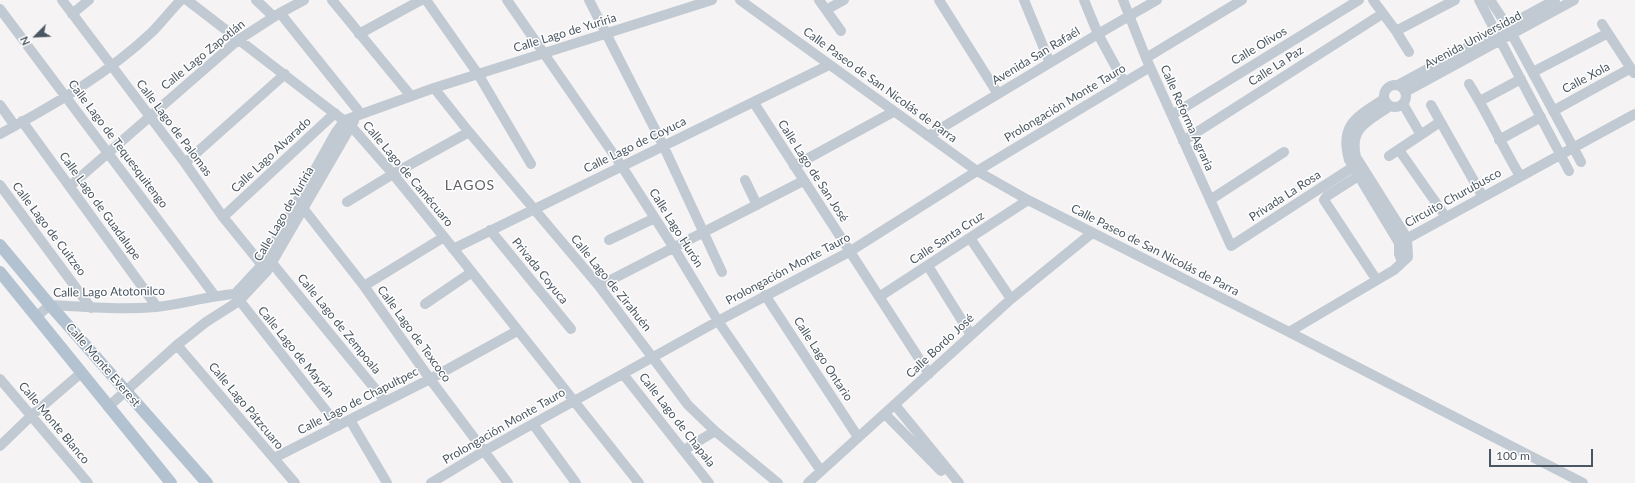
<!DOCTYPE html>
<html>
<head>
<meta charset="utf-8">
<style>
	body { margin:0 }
	#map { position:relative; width:1635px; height:483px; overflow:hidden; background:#f5f3f3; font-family:Lato,sans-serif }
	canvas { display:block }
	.north { position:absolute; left:16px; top:16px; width:40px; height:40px; -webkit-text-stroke:3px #fff; paint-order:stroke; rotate:246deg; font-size:11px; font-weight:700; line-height:16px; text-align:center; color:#4a5661 }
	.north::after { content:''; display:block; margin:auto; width:14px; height:18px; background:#4a5661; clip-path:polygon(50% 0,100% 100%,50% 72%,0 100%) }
	.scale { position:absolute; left:1489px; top:449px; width:104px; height:18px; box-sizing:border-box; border:2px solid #4a5661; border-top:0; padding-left:5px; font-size:12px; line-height:14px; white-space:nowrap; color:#4a5661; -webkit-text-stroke:3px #fff; paint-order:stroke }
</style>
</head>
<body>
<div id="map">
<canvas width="1635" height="483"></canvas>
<div class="north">N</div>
<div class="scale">100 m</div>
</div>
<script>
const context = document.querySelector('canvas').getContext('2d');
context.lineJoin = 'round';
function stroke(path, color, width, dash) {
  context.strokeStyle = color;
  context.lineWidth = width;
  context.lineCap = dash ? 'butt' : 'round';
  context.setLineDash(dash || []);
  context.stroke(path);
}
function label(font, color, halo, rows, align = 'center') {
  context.font = font + ' Lato,sans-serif';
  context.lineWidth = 3;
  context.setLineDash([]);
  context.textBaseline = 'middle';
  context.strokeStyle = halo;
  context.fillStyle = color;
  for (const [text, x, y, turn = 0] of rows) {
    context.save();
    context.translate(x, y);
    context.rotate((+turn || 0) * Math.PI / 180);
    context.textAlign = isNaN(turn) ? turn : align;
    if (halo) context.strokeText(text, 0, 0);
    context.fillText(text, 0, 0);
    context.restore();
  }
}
const minor = new Path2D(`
	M62 0 185 163 223 217 266 270
	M187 0 351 126 393 174 444 237 639 483
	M256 0 274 17
	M332 0 411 96
	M426 0 478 74 531 164
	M507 0 621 165 674 248 718 321 821 471
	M589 0 663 145 722 272
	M740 0 977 171 1028 200 1289 332 1583 483
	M819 0 841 31
	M939 0 998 94
	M1024 0 1050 63
	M1084 0 1098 34 1124 82
	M1123 0 1146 58 1231 246 1353 167
	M1373 0 1396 31 1409 52
	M1479 0 1569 171
	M1490 0 1508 27 1581 162
	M0 9 215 296
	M826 10 844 0
	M280 13 361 114
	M72 14 89 0
	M1602 24 1634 73
	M1396 31 1455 0
	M359 34 421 0
	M1146 58 1242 0
	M1533 72 1608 33
	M1469 84C1488 114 1502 146 1520 176
	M1384 96a11 11 0 1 1 22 0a11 11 0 1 1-22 0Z
	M1398 85 1555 0
	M434 88 469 132 599 286 688 405 715 431 778 483
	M1405 92 1574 0
	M1384 99C1357 117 1339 124 1349 160L1399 243V254L1402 262
	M1480 101 1521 79
	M754 103 929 374
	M1403 104 1421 135
	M0 105 15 126
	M1431 105 1483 197
	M1553 111 1631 68
	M1172 115 1359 0
	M22 121 157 307
	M0 134C52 106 109 73 152 32 162 22 171 10 181 0
	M928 136 1098 34 1157 0
	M1499 140 1541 117
	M1183 141 1382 14
	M1399 150 1446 217
	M1389 156 1440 122
	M185 163 285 74
	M794 166 893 112
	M1363 173 1327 196 1324 200 1376 279
	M745 180 757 205
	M0 185 91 308
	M70 186 238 40 280 13 304 0
	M1210 200 1284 152
	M347 202 393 174 469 132
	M298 206 303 208 364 286 430 379 508 483
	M223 217 335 113
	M490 230 571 329
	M970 238 1011 299
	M609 240 655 218
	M1399 243 1635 114
	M453 249 829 65
	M272 263 385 401
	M928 266 971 335
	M364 286 444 237
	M599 286 803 181
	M235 294 261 266 336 132 345 120 434 88 712 0
	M765 295 858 437
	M236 296 338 426
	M879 297 1028 200
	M425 304 472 272
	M36 317 50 305C85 307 121 310 156 307 183 304 208 296 235 294
	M1289 332 1394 270 1408 257 1407 238 1356 157C1349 127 1368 122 1390 106
	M177 345 295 483
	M623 374 709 483
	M0 379 88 483
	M895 405 959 483
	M108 407 177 345 206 322 239 301 267 271 354 121
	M885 414 941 471
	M350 420 387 483
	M533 424 576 483
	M0 446 31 416 81 373
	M684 450 715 431
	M274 458 430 379 517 331
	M431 483 484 451 718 321 849 252 977 171 1150 67
	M808 483 1011 299 1092 233`);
const major = new Path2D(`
	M0 245 50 305 207 483
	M0 272 171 483`);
const streetNames = [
	["Calle Lago de Yuriria",565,33,-17],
	["Avenida Universidad",1473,40,-28],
	["Calle Olivos",1259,46,-31],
	["Calle Lago Zapotlán",203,55,-39],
	["Avenida San Rafaél",1036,56,-31],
	["Calle La Paz",1276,66,-33],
	["Calle Xola",1586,78,-28],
	["Calle Paseo de San Nicolás de Parra",880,85,36],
	["Prolongación Monte Tauro",1065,103,-31],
	["Calle Reforma Agraria",1187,118,66],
	["Calle Lago de Palomas",174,128,53],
	["Calle Lago de Tequesquitengo",118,144,53],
	["Calle Lago de Coyuca",635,145,-26],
	["Calle Lago Alvarado",271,155,-43],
	["Calle Lago de San José",813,171,57],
	["Calle Lago de Camécuaro",408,174,50],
	["Privada La Rosa",1285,196,-33],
	["Circuito Churubusco",1453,198,-29],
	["Calle Lago de Guadalupe",100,206,54],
	["Calle Lago de Yuriria",284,214,-60],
	["Calle Lago Hurón",676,228,58],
	["Calle Lago de Cuitzeo",49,229,53],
	["Calle Santa Cruz",947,238,-33],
	["Calle Paseo de San Nicolás de Parra",1155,250,27],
	["Prolongación Monte Tauro",788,269,-28],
	["Privada Coyuca",540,271,51],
	["Calle Lago de Zirahuén",611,283,51],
	["Calle Lago Atotonilco",109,292,-1],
	["Calle Lago de Zempoala",339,324,51],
	["Calle Lago de Texcoco",414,334,54],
	["Calle Bordo José",940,346,-43],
	["Calle Lago de Mayrán",296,352,51],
	["Calle Lago Ontario",823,359,57],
	["Calle Monte Everest",103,365,49],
	["Calle Lago de Chapultpec",358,401,-27],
	["Calle Lago Pátzcuaro",246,406,50],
	["Calle Lago de Chapala",677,420,52],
	["Calle Monte Blanco",54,423,50],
	["Prolongación Monte Tauro",504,426,-30]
];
const quarterNames = [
	["LAGOS",470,185]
];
stroke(minor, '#c1cad2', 10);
stroke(major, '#b3c2d1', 12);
label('12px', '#4a5661', '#fff', streetNames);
context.letterSpacing = '1px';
label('14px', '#5f6368', '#fff', quarterNames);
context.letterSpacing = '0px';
</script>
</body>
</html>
